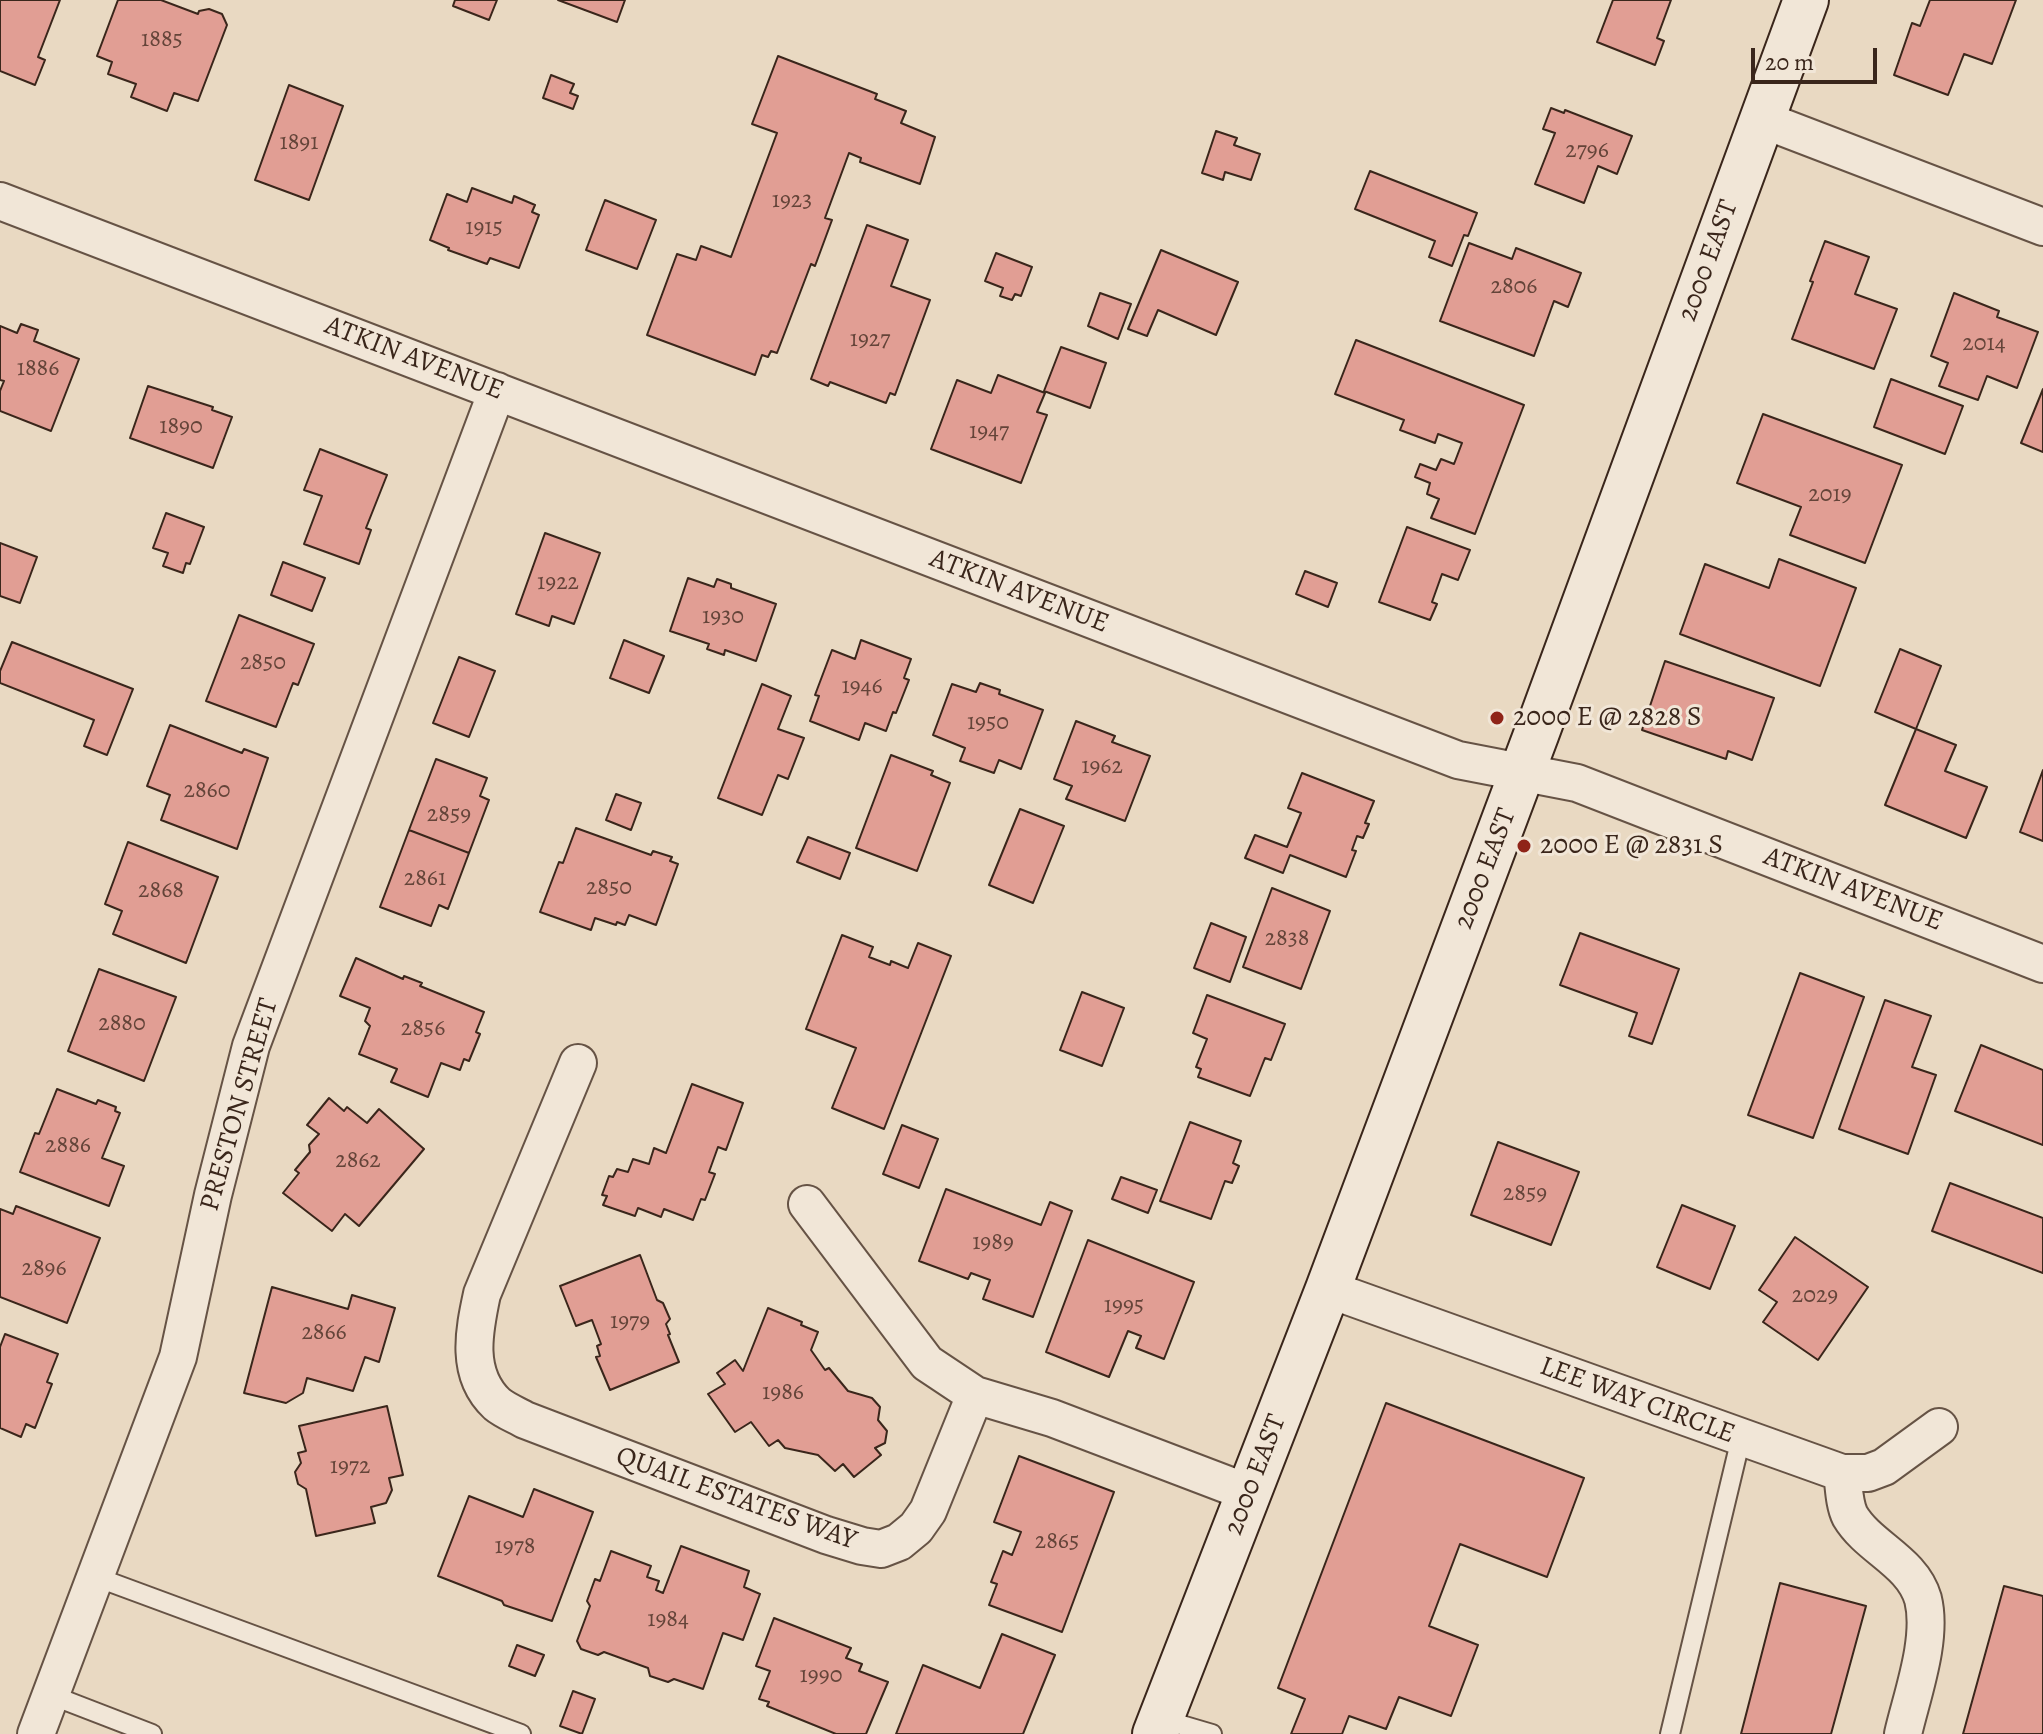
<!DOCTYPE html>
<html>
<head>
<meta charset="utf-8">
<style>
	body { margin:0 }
	#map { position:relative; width:2043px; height:1734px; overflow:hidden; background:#e9d9c2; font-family:Alegreya,serif }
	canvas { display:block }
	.scale { position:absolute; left:1751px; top:48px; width:126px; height:36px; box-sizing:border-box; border:4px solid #3a261b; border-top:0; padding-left:10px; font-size:24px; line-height:28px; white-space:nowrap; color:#3a261b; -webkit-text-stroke:6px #f1e6d7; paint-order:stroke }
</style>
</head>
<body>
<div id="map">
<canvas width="2043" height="1734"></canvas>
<div class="scale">20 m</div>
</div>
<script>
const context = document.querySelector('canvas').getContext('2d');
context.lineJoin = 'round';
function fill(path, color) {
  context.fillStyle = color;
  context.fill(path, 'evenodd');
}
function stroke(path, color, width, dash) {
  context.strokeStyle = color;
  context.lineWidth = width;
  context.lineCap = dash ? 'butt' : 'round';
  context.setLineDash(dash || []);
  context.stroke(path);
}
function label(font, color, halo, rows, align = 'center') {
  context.font = font + ' Alegreya,serif';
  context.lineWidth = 6;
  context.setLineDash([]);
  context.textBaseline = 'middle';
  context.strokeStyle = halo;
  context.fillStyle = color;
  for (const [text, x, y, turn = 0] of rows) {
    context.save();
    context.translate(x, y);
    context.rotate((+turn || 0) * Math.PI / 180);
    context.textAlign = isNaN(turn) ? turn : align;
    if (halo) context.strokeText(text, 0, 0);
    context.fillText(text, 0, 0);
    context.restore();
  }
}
const building = new Path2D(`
	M0 0H60L38 57 45 60 35 85 0 71Z
	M118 0H161L198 14 199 11 209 9 222 14 227 25 198 101 174 93 167 111 131 97 136 84 108 74 112 62 97 56Z
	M455 0H497L489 20 453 6Z
	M558 0H625L617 22Z
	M1613 0H1671L1657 38 1664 41 1655 65 1597 42Z
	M1930 0H2016L1992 64 1964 54 1948 95 1894 75 1912 23 1920 26Z
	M778 56 877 94 875 99 906 111 901 123 935 137 920 184 860 162 861 158 849 153 825 218 832 220 815 266 811 264 777 353 771 351 768 357 762 355 755 375 647 335 677 254 696 260 701 246 731 257 777 133 752 124Z
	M551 75 574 84 570 93 578 96 573 109 543 98Z
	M289 85 343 106 309 200 255 180Z
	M1551 108 1564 113 1565 110 1632 136 1617 174 1598 166 1584 203 1535 184 1555 133 1543 129Z
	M1216 131 1237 138 1234 145 1260 154 1251 180 1225 172 1223 180 1202 173Z
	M1370 171 1477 213 1468 236 1464 235 1452 266 1429 257 1435 241 1355 209Z
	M472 188 512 203 514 196 535 205 532 212 539 215 519 268 490 258 487 264 448 250 449 248 430 240 447 194 467 202Z
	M605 200 656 220 637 269 586 250Z
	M867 225 908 240 891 286 930 300 895 395 890 393 886 403 830 382 828 386 811 379Z
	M1825 241 1869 257 1855 294 1897 309 1874 369 1792 339 1813 282 1810 281Z
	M1469 243 1512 259 1516 248 1581 273 1568 307 1554 301 1534 356 1440 321Z
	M1161 250 1238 282 1216 335 1158 310 1147 336 1128 329Z
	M996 253 1032 267 1021 296 1015 294 1012 300 1000 296 1003 288 985 281Z
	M1100 293 1131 304 1118 339 1088 326Z
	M1954 293 1999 311 1997 317 2038 332 2017 388 1987 376 1978 400 1939 386 1948 363 1931 356Z
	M21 324 38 330 34 341 79 359 51 431 0 411V391L4 381 0 380V326L17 333Z
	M1356 340 1524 405 1475 534 1431 518 1439 499 1427 494 1430 483 1415 477 1420 464 1436 470 1441 459 1454 464 1462 443 1438 434 1435 443 1400 430 1404 420 1335 394Z
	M1061 347 1106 363 1090 408 1044 391Z
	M998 375 1045 393 1037 412 1047 415 1021 483 931 449 957 380 991 393Z
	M1891 379 1963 406 1945 454 1874 427Z
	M148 386 213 407 212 410 232 417 213 468 130 438Z
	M2043 389V452L2021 443Z
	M1763 414 1902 465 1865 563 1790 535 1801 507 1737 483Z
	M320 449 387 475 366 528 371 530 359 564 304 544 322 496 304 490Z
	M166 513 204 527 190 564 186 563 183 573 163 566 168 553 153 548Z
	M1407 527 1470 550 1458 580 1442 574 1432 602 1437 604 1430 620 1379 602Z
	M545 533 600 553 574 624 552 616 549 626 516 614Z
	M0 543 37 557 20 603 0 596Z
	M1779 559 1856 588 1820 686 1680 634 1705 564 1769 588Z
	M283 562 325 578 312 611 271 595Z
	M1305 571 1337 583 1328 607 1296 594Z
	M688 578 714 587 717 579 731 584V588L776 604 756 661 725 650 724 655 707 649 709 644 670 631Z
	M239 615 314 644 298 685 293 683 276 727 206 701Z
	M624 640 664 656 649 693 610 678Z
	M861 640 911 659 904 678 909 680 896 713 893 712 886 731 865 723 859 740 810 721 819 696 815 695 832 650 855 659Z
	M12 642 133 689 107 755 84 746 94 720 0 683V671Z
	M1900 649 1941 666 1916 729 1875 712Z
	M459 657 495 671 469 737 433 723Z
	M1665 661 1774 698 1752 760 1728 751 1726 759 1642 730Z
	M980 683 1000 690 999 694 1043 710 1021 769 999 760 994 773 960 761 965 748 933 735 952 684 976 692Z
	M762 684 791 696 778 729 804 738 788 779 778 775 762 815 718 798Z
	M1076 721 1115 736 1112 742 1150 756 1125 821 1066 799 1072 786 1054 779Z
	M170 725 242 753 244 749 268 758 237 849 161 820 170 795 147 786Z
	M1916 729 1956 745 1945 771 1987 787 1966 838 1885 805Z
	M891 755 933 771 931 775 950 783 917 871 856 848Z
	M436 759 487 778 480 796 489 800 469 853 409 830Z
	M2043 770V841L2020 832Z
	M1302 773 1374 801 1365 823 1369 824 1363 838 1357 836 1352 850 1356 851 1346 877 1290 855 1283 873 1245 858 1255 835 1287 847 1301 813 1288 808Z
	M616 794 641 803 631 830 606 820Z
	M1020 809 1064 826 1033 903 989 885Z
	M576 828 651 855 653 851 672 857 670 861 678 864 656 925 629 915 625 925 617 922 616 925 595 918 591 930 540 912 559 862 563 863Z
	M409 830 469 853 448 909 439 905 431 926 380 907Z
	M808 837 850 853 840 879 797 862Z
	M128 842 218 877 186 963 113 934 122 911 105 904Z
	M1272 888 1330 911 1301 989 1243 967Z
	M1211 923 1246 937 1230 982 1194 968Z
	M1580 933 1679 969 1652 1044 1629 1036 1637 1013 1560 985Z
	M842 935 873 947 869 957 890 965 891 961 908 968 918 943 951 956 884 1129 832 1108 856 1048 806 1029Z
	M356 958 403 979 404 976 422 983 420 986 484 1012 476 1032 480 1034 469 1061 464 1059 460 1070 441 1063 428 1097 391 1082 397 1069 359 1054 370 1026 365 1021 370 1008 340 996Z
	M99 969 176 997 144 1081 68 1051Z
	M1800 973 1864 997 1813 1138 1748 1115Z
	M1082 992 1124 1008 1102 1066 1060 1050Z
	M1207 995 1285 1024 1271 1060 1265 1058 1250 1096 1198 1077 1201 1069 1196 1067 1207 1039 1193 1033Z
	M1885 1000 1931 1016 1912 1067 1936 1075 1908 1154 1839 1129Z
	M1981 1045 2043 1070V1145L1955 1111Z
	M692 1084 743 1103 726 1150 718 1147 709 1172 715 1174 705 1200 701 1199 693 1220 664 1209 661 1217 638 1208 635 1216 603 1205 607 1196 602 1195 609 1176 613 1177 617 1169 628 1172 633 1159 649 1164 654 1148 666 1153Z
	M57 1089 96 1104 98 1100 116 1107 115 1111 120 1113 102 1158 124 1166 109 1206 20 1172 35 1133 39 1134Z
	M329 1098 344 1111 347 1107 367 1123 379 1109 424 1149 359 1226 345 1214 332 1231 283 1193 299 1173 295 1170 310 1152 309 1145 319 1134 307 1125Z
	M1190 1122 1241 1141 1233 1163 1239 1166 1232 1183 1225 1181 1211 1219 1160 1201Z
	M902 1125 938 1139 919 1188 883 1174Z
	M1498 1142 1579 1172 1551 1245 1471 1215Z
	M1121 1177 1157 1190 1148 1213 1112 1199Z
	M1950 1183 2043 1218V1273L1932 1231Z
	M946 1189 1041 1225 1050 1202 1072 1211 1033 1317 983 1299 990 1280 971 1273 968 1279 919 1261Z
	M1682 1205 1735 1226 1710 1289 1657 1267Z
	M16 1206 100 1238 67 1323 0 1297V1209L13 1214Z
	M1795 1237 1868 1287 1818 1360 1763 1322 1777 1302 1759 1290Z
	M1088 1240 1194 1282 1164 1359 1136 1348 1141 1336 1128 1331 1109 1377 1046 1352Z
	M640 1255 657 1300 663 1303 670 1319 666 1324 670 1334 668 1335 679 1362 610 1390 596 1357 600 1356 597 1346 601 1344 592 1320 576 1326 560 1286Z
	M272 1287 348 1309 352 1295 395 1308 379 1362 365 1357 353 1391 307 1378 303 1393 286 1403 244 1393Z
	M768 1308 802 1322 801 1325 818 1332 811 1350 825 1370 829 1368 848 1391 872 1398 880 1407 878 1420 887 1431 885 1443 875 1448 881 1455 854 1477 843 1464 835 1471 818 1455 785 1448 778 1440 769 1446 751 1422 735 1432 708 1394 725 1384 717 1373 735 1360 743 1371Z
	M5 1334 58 1354 47 1382 52 1384 35 1428 26 1424 21 1437 0 1428V1347Z
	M1386 1403 1584 1478 1547 1577 1460 1544 1429 1626 1478 1645 1451 1716 1399 1697 1386 1729 1349 1716 1342 1734H1291L1305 1699 1278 1688Z
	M387 1406 403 1475 389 1478 392 1490 386 1503 371 1507 375 1523 316 1536 306 1489 298 1484 295 1472 301 1463 298 1453 306 1451 299 1426Z
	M1019 1456 1114 1492 1062 1632 989 1605 997 1584 991 1582 1003 1551 1012 1555 1021 1532 994 1522Z
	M534 1489 593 1512 552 1621 504 1605 502 1601 438 1576 469 1496 523 1517Z
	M681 1546 749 1571 744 1587 760 1594 743 1640 723 1633 703 1689 674 1679 668 1682 650 1676 648 1668 604 1652 598 1655 581 1649 577 1641 590 1606 587 1601 595 1579 600 1581 611 1551 651 1566 647 1577 659 1581 656 1590 663 1593Z
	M1780 1583 1866 1606 1831 1734H1741Z
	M2004 1586 2043 1596V1734H1963Z
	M774 1618 851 1648 846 1658 862 1664 859 1671 888 1682 866 1734H836L767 1706 769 1702 759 1699 770 1671 756 1666Z
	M1002 1634 1055 1655 1023 1734H896L923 1665 980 1688Z
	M517 1645 544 1655 535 1676 509 1666Z
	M573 1691 595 1699 582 1734 560 1726Z`);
const lane = new Path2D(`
	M96 1577 521 1734
	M51 1695 152 1734
	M1161 1719 1212 1734
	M1670 1734 1741 1438`);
const street = new Path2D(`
	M1761 119 2043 227
	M0 201 1458 760 1577 783 2043 964
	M578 1063 482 1294C474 1331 465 1374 497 1404 504 1410 516 1415 525 1420L826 1535 862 1546 881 1549 899 1542 916 1528 928 1511 975 1395
	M807 1204 927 1363 975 1395 1052 1418 1249 1493
	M1328 1289 1842 1473H1868L1884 1467 1939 1427
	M1842 1473C1844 1486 1844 1504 1850 1516 1869 1548 1912 1561 1923 1599 1933 1639 1912 1695 1903 1734
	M36 1734 178 1357 213 1195 251 1046 497 391`);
const secondary = new Path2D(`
	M1155 1734 1328 1289 1536 735 1806 0`);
const markers = [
	[1497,718,8,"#8f2418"],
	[1524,846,8,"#8f2418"]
];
const numberNames = [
	["1885",162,40],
	["1891",299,143],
	["2796",1587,151],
	["1923",792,201],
	["1915",484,228],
	["2806",1514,287],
	["1927",870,340],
	["2014",1984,344],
	["1886",38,369],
	["1890",181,427],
	["1947",989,432],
	["2019",1830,495],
	["1922",558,583],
	["1930",723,617],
	["2850",263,663],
	["1946",862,687],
	["1950",988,723],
	["1962",1102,767],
	["2860",207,791],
	["2859",449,815],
	["2861",425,879],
	["2850",609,888],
	["2868",161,891],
	["2838",1287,939],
	["2880",122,1024],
	["2856",423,1029],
	["2886",68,1146],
	["2862",358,1161],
	["2859",1525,1194],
	["1989",993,1243],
	["2896",44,1269],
	["2029",1815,1296],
	["1995",1124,1306],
	["1979",630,1322],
	["2866",324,1333],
	["1986",783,1393],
	["1972",350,1467],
	["2865",1057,1542],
	["1978",515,1547],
	["1984",668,1620],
	["1990",821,1676]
];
const streetNames = [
	["2000 EAST",1709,261,-70],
	["ATKIN AVENUE",414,359,21],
	["ATKIN AVENUE",1019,592,21],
	["2000 EAST",1486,869,-69],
	["ATKIN AVENUE",1853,890,21],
	["PRESTON STREET",240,1105,-74],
	["LEE WAY CIRCLE",1637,1401,20],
	["2000 EAST",1256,1475,-69],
	["QUAIL ESTATES WAY",736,1499,20]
];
const poiNames = [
	["2000 E @ 2828 S",1513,718],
	["2000 E @ 2831 S",1540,846]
];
fill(building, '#e19e94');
stroke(building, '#3a261b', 2);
stroke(lane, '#665345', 22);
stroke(street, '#665345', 40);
stroke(secondary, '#3a261b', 48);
stroke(lane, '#f1e6d7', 18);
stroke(street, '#f1e6d7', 36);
stroke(secondary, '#f1e6d7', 44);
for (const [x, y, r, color] of markers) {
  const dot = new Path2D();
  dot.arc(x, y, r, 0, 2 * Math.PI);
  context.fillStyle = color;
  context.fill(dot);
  stroke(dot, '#f1e6d7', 3);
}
label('24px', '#644439', null, numberNames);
label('28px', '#3a261b', '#f1e6d7', streetNames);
label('28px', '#3a261b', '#f1e6d7', poiNames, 'left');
</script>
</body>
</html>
